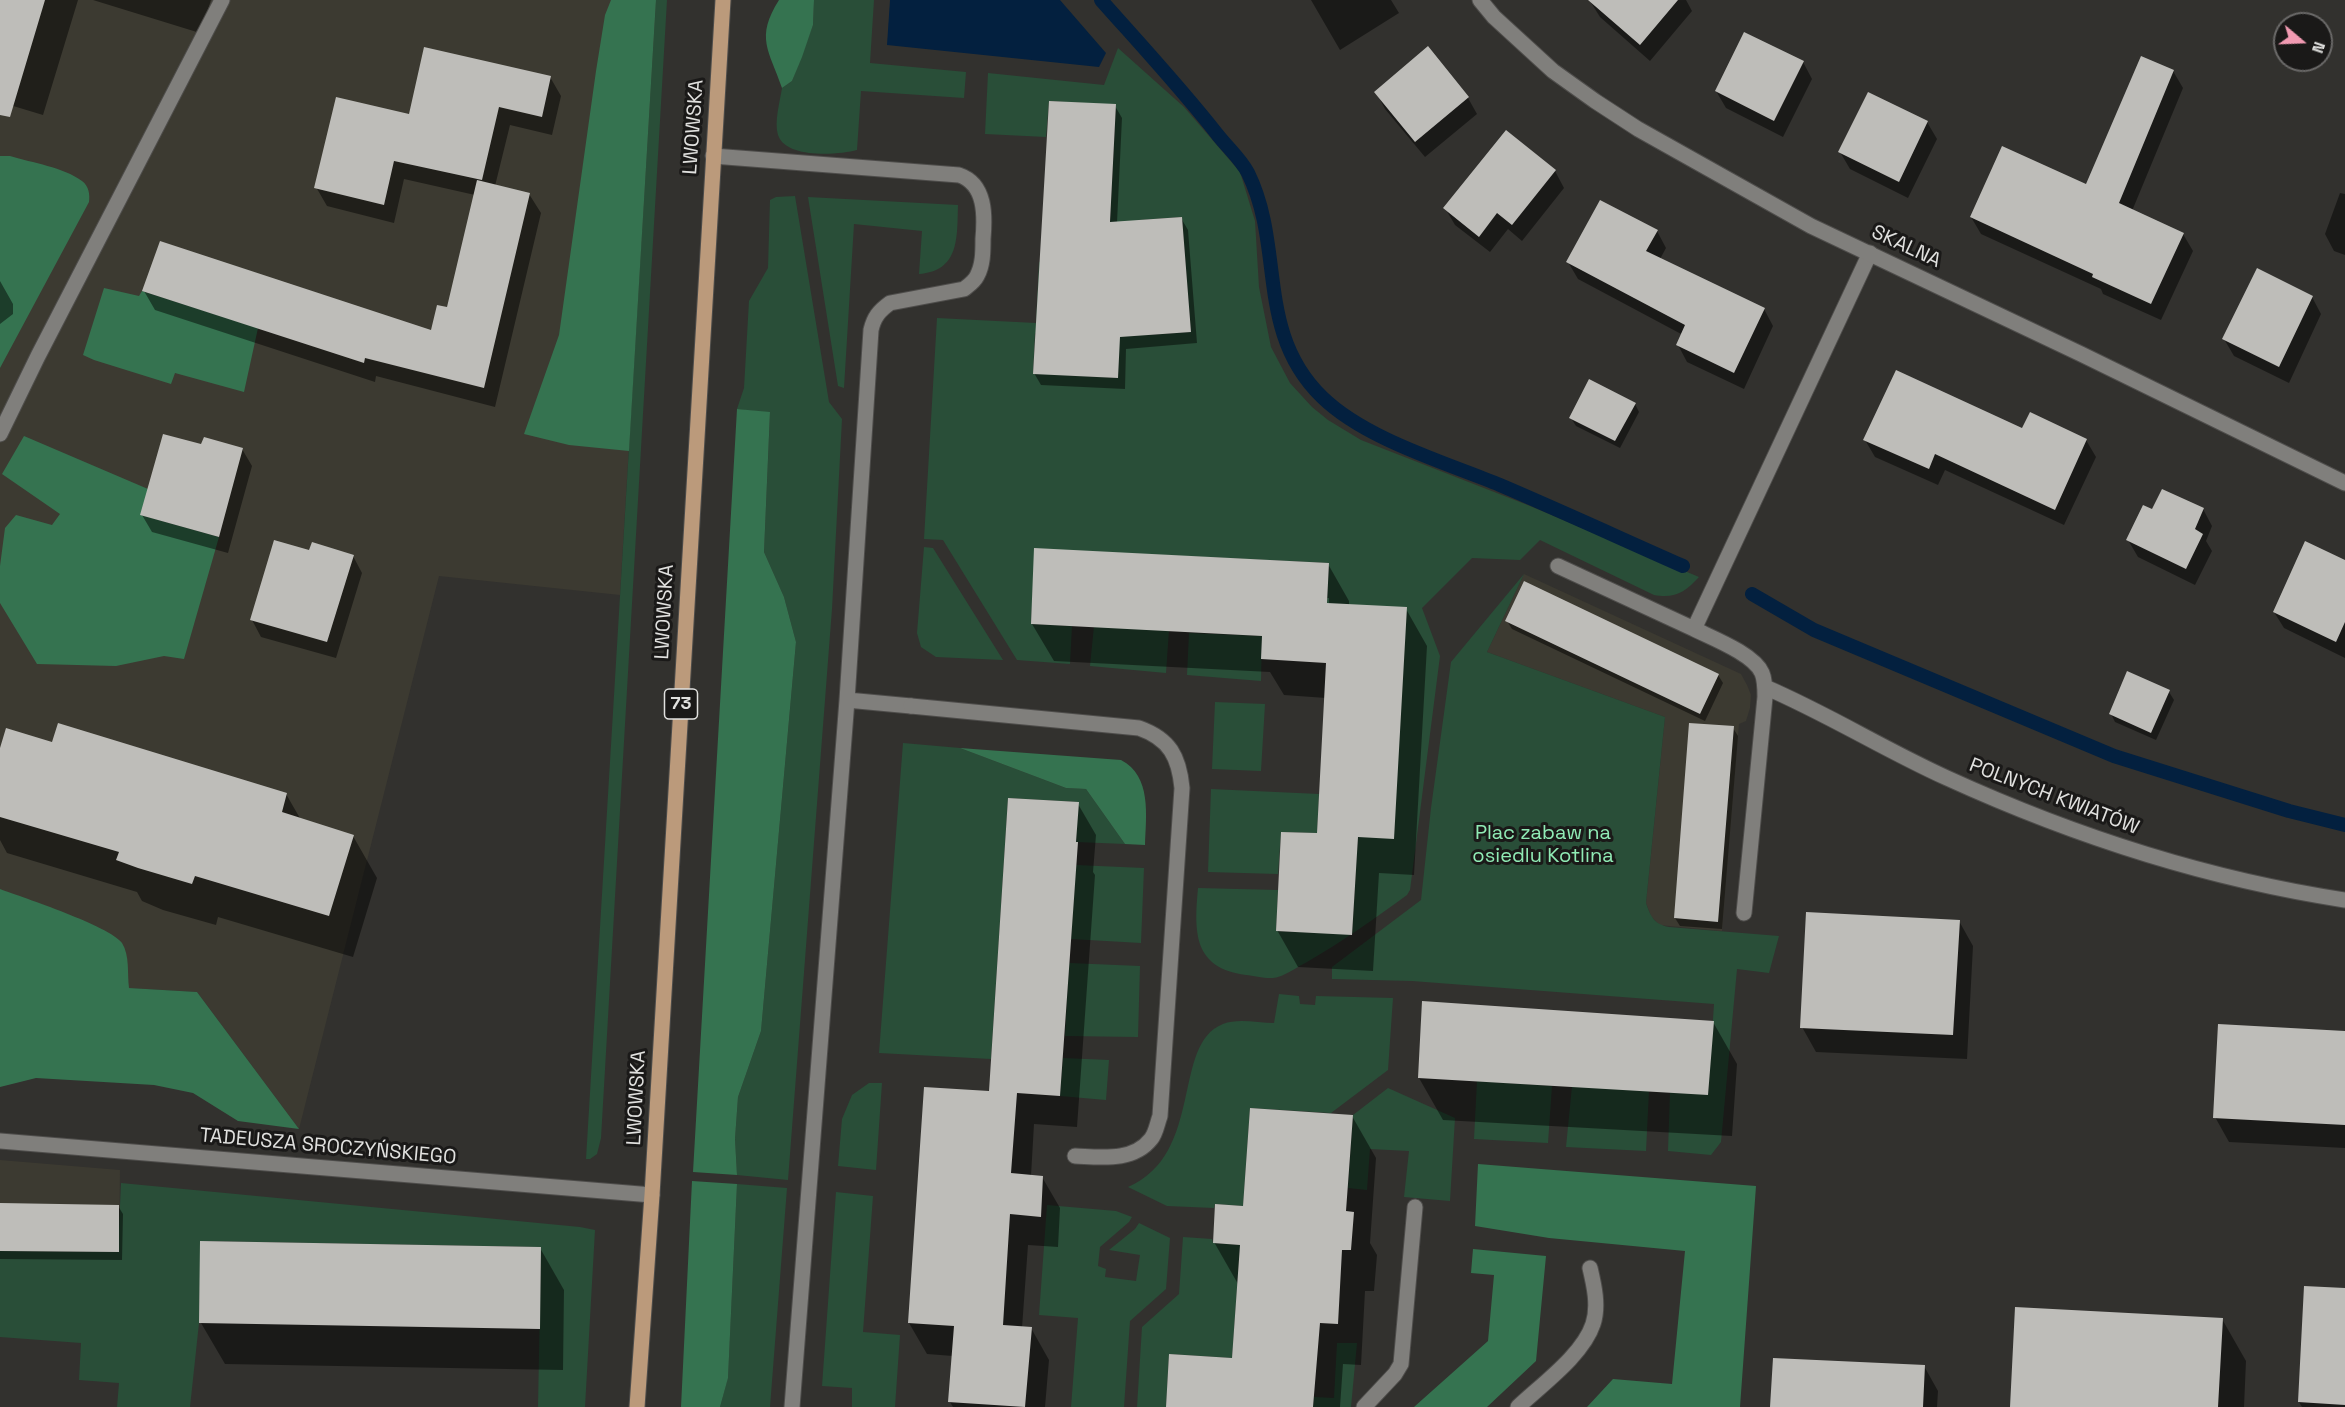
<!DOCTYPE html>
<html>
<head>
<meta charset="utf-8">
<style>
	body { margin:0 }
	#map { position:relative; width:2345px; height:1407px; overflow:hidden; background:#32312e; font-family:"Space Grotesk",sans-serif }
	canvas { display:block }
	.north { position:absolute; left:2273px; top:12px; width:60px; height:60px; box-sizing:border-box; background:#1a1918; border:2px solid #6a6968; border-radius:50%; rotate:109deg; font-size:16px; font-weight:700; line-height:24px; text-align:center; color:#e1e1df }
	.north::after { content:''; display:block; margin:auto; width:21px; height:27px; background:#f19ab2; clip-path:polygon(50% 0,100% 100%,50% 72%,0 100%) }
</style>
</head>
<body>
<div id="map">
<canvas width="2345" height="1407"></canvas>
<div class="north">N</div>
</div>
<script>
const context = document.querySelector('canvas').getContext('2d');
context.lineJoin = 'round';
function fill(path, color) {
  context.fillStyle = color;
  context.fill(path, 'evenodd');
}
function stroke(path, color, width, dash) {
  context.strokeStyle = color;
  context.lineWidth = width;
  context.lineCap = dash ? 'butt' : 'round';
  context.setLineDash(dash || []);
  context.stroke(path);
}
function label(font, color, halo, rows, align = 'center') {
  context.font = font + ' "Space Grotesk",sans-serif';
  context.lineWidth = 6;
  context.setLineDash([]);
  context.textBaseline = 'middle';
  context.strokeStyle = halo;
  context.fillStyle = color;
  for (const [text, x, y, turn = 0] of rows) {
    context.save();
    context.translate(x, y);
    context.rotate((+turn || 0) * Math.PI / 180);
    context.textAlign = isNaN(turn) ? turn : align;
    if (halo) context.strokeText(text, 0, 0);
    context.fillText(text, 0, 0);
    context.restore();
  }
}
const built = new Path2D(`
	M0 0H656L620 595 439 576 299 1129 197 992 128 988 0 1001Z
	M1524 574 1741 674 1747 685 1751 695 1750 708 1746 721 1739 724 1722 931 1659 925 1651 916 1646 903 1665 717 1487 652Z
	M0 1160 120 1170 119 1252 0 1251Z`);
const green = new Path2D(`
	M656 0H667L601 1138 597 1154 590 1159H586Z
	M814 0H874L870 63 966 72 964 98 861 91 857 150C838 155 786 159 778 135 774 122 780 101 782 88L792 81 813 25Z
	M1118 48 1184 107 1240 172 1255 221 1259 287 1271 347 1290 383 1312 407 1328 420 1361 440 1530 506 1699 577C1685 592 1675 599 1654 595L1540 540 1520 560 1472 558 1422 608 1440 656 1410 890 1407 895C1374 919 1342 942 1307 962 1297 967 1288 974 1278 977 1270 980 1255 976 1246 975 1193 968 1194 932 1198 888L1278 890 1276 931 1352 934 1358 837 1327 603 1329 563 1035 549 1031 624 1072 626 1070 664 1017 660 943 540 924 539 937 318 1036 323 1039 262 1108 265 1116 105 1049 101 1046 137 985 134 988 73 1104 85ZM1182 217 1191 332 1147 335 1139 220ZM1035 333 1119 337 1118 378 1033 373Z
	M795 196 829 402 842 419 832 609 788 1180 737 1175 735 1139 738 1097 761 1031 796 642 784 597 764 552 770 413 737 409 744 388 749 301 768 268 770 200 776 197Z
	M808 197 958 205C957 237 960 271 919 274L922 231 854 224 844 388 838 386Z
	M924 547 933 548 1003 660 936 657 921 647 917 633Z
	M1524 574 1487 652 1665 717 1646 903C1651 917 1654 924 1669 927L1779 936 1769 973 1737 969 1721 1142 1711 1155 1668 1151 1670 1092 1708 1094 1714 1004 1412 981 1332 979V967L1421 900 1431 808 1451 662Z
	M1094 626 1169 630 1166 673 1090 666Z
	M1189 633 1262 636 1261 681 1187 675Z
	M1215 702 1265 704 1261 771 1212 769Z
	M903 743 960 748 1066 788 1086 789 1125 844 1076 842 1078 802 1008 798 991 1059 879 1053Z
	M1211 789 1319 794 1317 833 1281 832 1278 874 1208 872Z
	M1076 865 1144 868 1141 943 1071 939Z
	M1069 963 1140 966 1138 1037 1065 1036Z
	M1279 994 1299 996 1300 1004 1315 1005 1316 996 1393 998 1388 1070 1331 1113 1250 1108 1243 1206 1215 1204 1214 1208 1167 1206 1128 1187C1205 1154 1171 1044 1223 1024 1238 1018 1258 1023 1274 1023Z
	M1063 1058 1109 1060 1106 1100 1060 1096Z
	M1477 1081 1552 1086 1548 1143 1474 1139Z
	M869 1083H882L876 1170 838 1166 842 1119 852 1095Z
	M1572 1086 1649 1091 1646 1151 1566 1147Z
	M1388 1088 1455 1118 1450 1201 1404 1197 1409 1151 1370 1149 1367 1190 1348 1188 1353 1115Z
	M121 1183 580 1227 595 1230 585 1407H538L541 1247 201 1241 199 1323 190 1407H117L119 1383 79 1380 81 1343 0 1337V1251L118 1252Z
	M737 1184 787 1188 770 1407H720L728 1377Z
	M836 1192 873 1196 863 1332 900 1335 895 1407H852V1388L822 1386Z
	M1047 1205 1116 1211 1132 1217 1129 1222 1100 1247 1098 1266 1106 1269 1105 1277 1136 1281 1140 1255 1109 1250 1135 1229 1139 1223 1170 1238 1166 1289 1130 1321 1124 1407H1071L1078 1318 1039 1315Z
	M1183 1237 1212 1239 1213 1243 1240 1245 1232 1358 1169 1354 1166 1407H1137L1142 1327 1179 1294Z
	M1337 1343H1357L1351 1407H1313L1314 1397 1334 1398Z`);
const forest = new Path2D(`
	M611 0H656L629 451 569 445 524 434 559 335 596 71 605 15Z
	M779 0H814L813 25 802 57 792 81 782 88C769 50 755 38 779 0Z
	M0 156H10C33 163 63 167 82 181 89 186 90 195 89 202L0 368Z
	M104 288 139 296 142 291 258 328 244 392 175 373 171 384 94 360 83 355Z
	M737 409 770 412 764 552 784 597 796 642 761 1031 738 1097 735 1139 737 1175 693 1172Z
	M24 436 148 489 141 515 219 537 184 659 164 656 116 666 37 664 0 603V566L5 528 16 515 52 525 60 514 2 474Z
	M960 748 1121 760C1152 776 1146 816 1145 845L1125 844 1086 789 1066 788Z
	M0 889C24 898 110 926 122 943 130 956 127 973 129 988L197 992 299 1129 238 1121 193 1093 154 1085 36 1078 0 1087Z
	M1478 1164 1756 1186 1740 1407H1587L1613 1379 1672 1384 1685 1251 1549 1238 1475 1226Z
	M692 1181 737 1184 728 1378 720 1407H681Z
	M1473 1249 1546 1256 1536 1361 1487 1407H1414L1488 1341 1494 1275 1471 1273Z`);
const water = new Path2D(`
	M890 0H1060L1106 53 1099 67 887 45Z`);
const shadow = new Path2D(`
	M0 0H78L43 115 0 102Z
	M93 0H211L200 33Z
	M1311 0H1391L1399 13 1340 50Z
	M1686 0 1692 11 1650 61 1600 17 1590 1Z
	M1803 62 1812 79 1783 137 1726 108 1716 91Z
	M2173 71 2183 88 2132 211 2183 234 2193 251 2161 320 2103 294 2101 289 1981 234 1971 217 2086 186Z
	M550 77 561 96 552 135 510 125 495 186 529 194 541 213 495 407 376 376 375 382 155 310 144 291 432 332 448 309 475 195 404 179 394 223 327 206 316 187 410 116Z
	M1376 92 1468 98 1477 114 1425 157 1385 109Z
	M1115 106 1122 118 1117 223 1181 218 1188 230 1197 343 1126 349 1125 389 1041 385 1034 373Z
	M1927 122 1937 139 1908 198 1850 169 1840 152Z
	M1555 171 1564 188 1522 241 1508 229 1490 252 1455 225 1445 208Z
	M2340 193 2345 194V255L2334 251 2325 234Z
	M1657 231 1666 248 1660 259 1764 309 1773 326 1744 389 1687 362 1678 345 1683 335 1578 279 1568 262Z
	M0 281 13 304V314L0 324Z
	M2312 297 2321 314 2289 383 2234 356 2224 339Z
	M1635 404 1639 412 1620 448 1576 426 1571 418Z
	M2023 430 2086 440 2096 457 2064 525 1945 470 1938 485 1875 457 1865 440Z
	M202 446 242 449 252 466 228 553 152 532 142 515Z
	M2203 509 2212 526 2206 541 2212 551 2195 585 2138 557 2128 540 2153 511Z
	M310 552 353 556 362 573 336 658 261 637 252 620Z
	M2345 561V658L2284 628 2274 612Z
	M1328 564 1349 601V606L1406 609 1427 646 1414 875 1379 873 1373 971 1298 967 1277 930 1318 835 1326 698 1284 695 1270 672 1054 661 1032 624ZM1326 598H1329V611Z
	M1507 621 1718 675 1723 683 1705 721 1512 629Z
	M2169 692 2174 700 2156 740 2115 722 2111 714Z
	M1733 728 1738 736 1722 929 1680 926 1675 918Z
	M53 744 286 794 301 820 353 836 377 878 353 957 218 917 216 925 163 910 142 901 137 892 7 853 0 840V754Z
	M1078 804 1096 835 1093 872 1095 875 1077 1127 1034 1124 1031 1176 1042 1177 1060 1208 1058 1247 1028 1245 1022 1328H1031L1049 1360 1045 1407H953L950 1402 953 1356 927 1354 909 1323 990 1093Z
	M1959 921 1973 946 1967 1059 1816 1052 1802 1027Z
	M1713 1022 1737 1064 1732 1136 1443 1120 1419 1078Z
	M2345 1033V1148L2229 1142 2215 1117Z
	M1352 1116 1376 1158 1370 1243 1377 1255 1374 1291H1365L1361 1365 1343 1364 1340 1407H1167L1233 1359 1238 1284 1214 1242 1244 1207Z
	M0 1205 118 1206 123 1214 122 1260 0 1259Z
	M540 1248 564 1290 563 1370 225 1364 201 1323Z
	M2345 1290V1407H2302L2299 1402Z
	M2222 1319 2246 1361 2244 1407H2011Z
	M1924 1366 1938 1391 1937 1407H1772Z`);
const stream = new Path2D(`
	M1101 0C1140 44 1180 87 1217 134 1226 146 1241 159 1248 173 1285 248 1255 332 1322 397 1365 439 1444 462 1500 485 1561 511 1622 539 1683 566
	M1752 594 1814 630 2114 756 2289 811 2345 825`);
const building = new Path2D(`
	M0 0H45L10 117 0 115Z
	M1588 0H1678L1640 45Z
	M1744 32 1804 61 1774 121 1715 91Z
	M1428 46 1469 97 1415 142 1374 92Z
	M424 47 551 76 542 117 499 107 482 180 394 161 384 205 314 188 336 97 409 114Z
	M2141 56 2174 70 2119 203 2184 233 2151 304 2092 277 2093 274 1970 217 2002 146 2086 184Z
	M1868 92 1928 121 1899 182 1838 152Z
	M1049 101 1116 104 1110 222 1182 217 1191 332 1120 337 1118 378 1033 374Z
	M1506 130 1556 170 1512 225 1497 213 1479 237 1443 208Z
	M477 180 530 193 484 388 365 358 364 363 142 291 160 241 431 330 437 305 447 307Z
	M1600 200 1658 230 1646 251 1765 308 1734 373 1676 345 1685 325 1566 262Z
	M2257 268 2313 296 2279 367 2222 339Z
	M1896 370 2022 428 2030 412 2087 439 2055 510 1935 454 1929 469 1863 440Z
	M1589 379 1636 403 1615 441 1569 418Z
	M163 434 201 444 204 437 243 448 219 537 140 515Z
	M2162 489 2204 508 2195 529 2203 534 2186 569 2126 540 2143 505 2152 509Z
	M274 540 309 550 312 542 354 555 327 642 250 620Z
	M2305 541 2345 560V622L2336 642 2273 612Z
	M1034 548 1329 563 1327 603 1407 607 1394 839 1358 837 1352 935 1276 931 1281 832 1317 833 1326 663 1261 659 1262 636 1031 624Z
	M1524 581 1719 674 1700 714 1505 621Z
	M2127 671 2170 690 2151 733 2109 714Z
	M58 723 287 793 282 812 354 835 329 916 195 876 192 884 138 868 116 860 119 852 0 817V748L6 728 52 742Z
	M1689 723 1734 726 1718 922 1674 918Z
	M1008 798 1079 802 1076 842H1078L1060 1096 1017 1093 1011 1173 1043 1176 1041 1217 1010 1214 1003 1325 1032 1327 1025 1407 948 1402 954 1326 908 1323 924 1087 989 1091Z
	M1806 912 1960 920 1953 1035 1800 1028Z
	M1422 1001 1714 1021 1708 1095 1418 1078Z
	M2218 1024 2345 1031V1125L2213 1118Z
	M1250 1108 1353 1115 1346 1211 1354 1212 1351 1250H1342L1338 1324 1320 1323 1313 1407H1166L1169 1354 1232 1358 1240 1245 1213 1243 1215 1204 1243 1206Z
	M0 1203 119 1205V1252L0 1251Z
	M200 1241 541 1247 540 1329 199 1323Z
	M2304 1286 2345 1288V1405L2298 1402Z
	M2015 1307 2223 1318 2218 1407H2010Z
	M1773 1358 1925 1365 1923 1407H1770Z`);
const service = new Path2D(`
	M713 156 959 175C986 184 985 216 983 239 983 252 983 265 977 276 974 282 969 285 964 289L890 303C879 311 874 317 871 330L847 700 792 1407
	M0 434 38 356 222 0
	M1558 566 1694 629
	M1765 687C1828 714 1885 750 1947 778 2074 836 2207 879 2345 900
	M847 700 911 706
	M1744 913 1765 697C1765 689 1765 680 1762 673 1754 654 1712 638 1694 629L1870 253
	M0 1141 652 1195
	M1518 1407C1541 1385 1583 1355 1593 1324 1599 1306 1594 1285 1590 1268`);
const minor = new Path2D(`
	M1480 0 1494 17 1553 71 1595 101 1638 129 1811 226 2081 354 2345 483
	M911 706 1139 728C1170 739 1179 757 1182 788L1160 1116C1157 1124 1156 1133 1151 1139 1133 1162 1101 1157 1075 1156
	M1364 1407 1395 1374 1401 1364 1415 1207`);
const primary = new Path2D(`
	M637 1407 652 1195 723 0`);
const shields = [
	[681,704,33]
];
const shieldNames = [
	["73",681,704]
];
const streetNames = [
	["LWOWSKA",694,127,-86],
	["SKALNA",1906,247,25],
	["LWOWSKA",665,612,-87],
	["POLNYCH KWIATÓW",2054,797,21],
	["LWOWSKA",637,1098,-87],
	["TADEUSZA SROCZYŃSKIEGO",328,1147,5]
];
const parkNames = [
	["Plac zabaw na",1543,834],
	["osiedlu Kotlina",1543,857]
];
fill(built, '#3c3a31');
fill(green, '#294e38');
fill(forest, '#357350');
fill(water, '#03203f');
fill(shadow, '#0007');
stroke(stream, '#03203f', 14);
fill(building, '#bebdb9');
stroke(service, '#4e4d4b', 17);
stroke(minor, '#4e4d4b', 17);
stroke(primary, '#4e4d4b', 17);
stroke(service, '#807f7c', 15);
stroke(minor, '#807f7c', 15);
stroke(primary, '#bb9a7b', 15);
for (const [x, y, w] of shields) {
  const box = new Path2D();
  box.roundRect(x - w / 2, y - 15, w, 30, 4.5);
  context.fillStyle = '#1a1918';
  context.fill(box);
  stroke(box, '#e1e1df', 1.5);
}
label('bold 18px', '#e1e1df', null, shieldNames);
label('20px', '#e1e1df', '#1a1918', streetNames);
label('20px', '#90ebb5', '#1a1918', parkNames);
</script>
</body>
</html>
